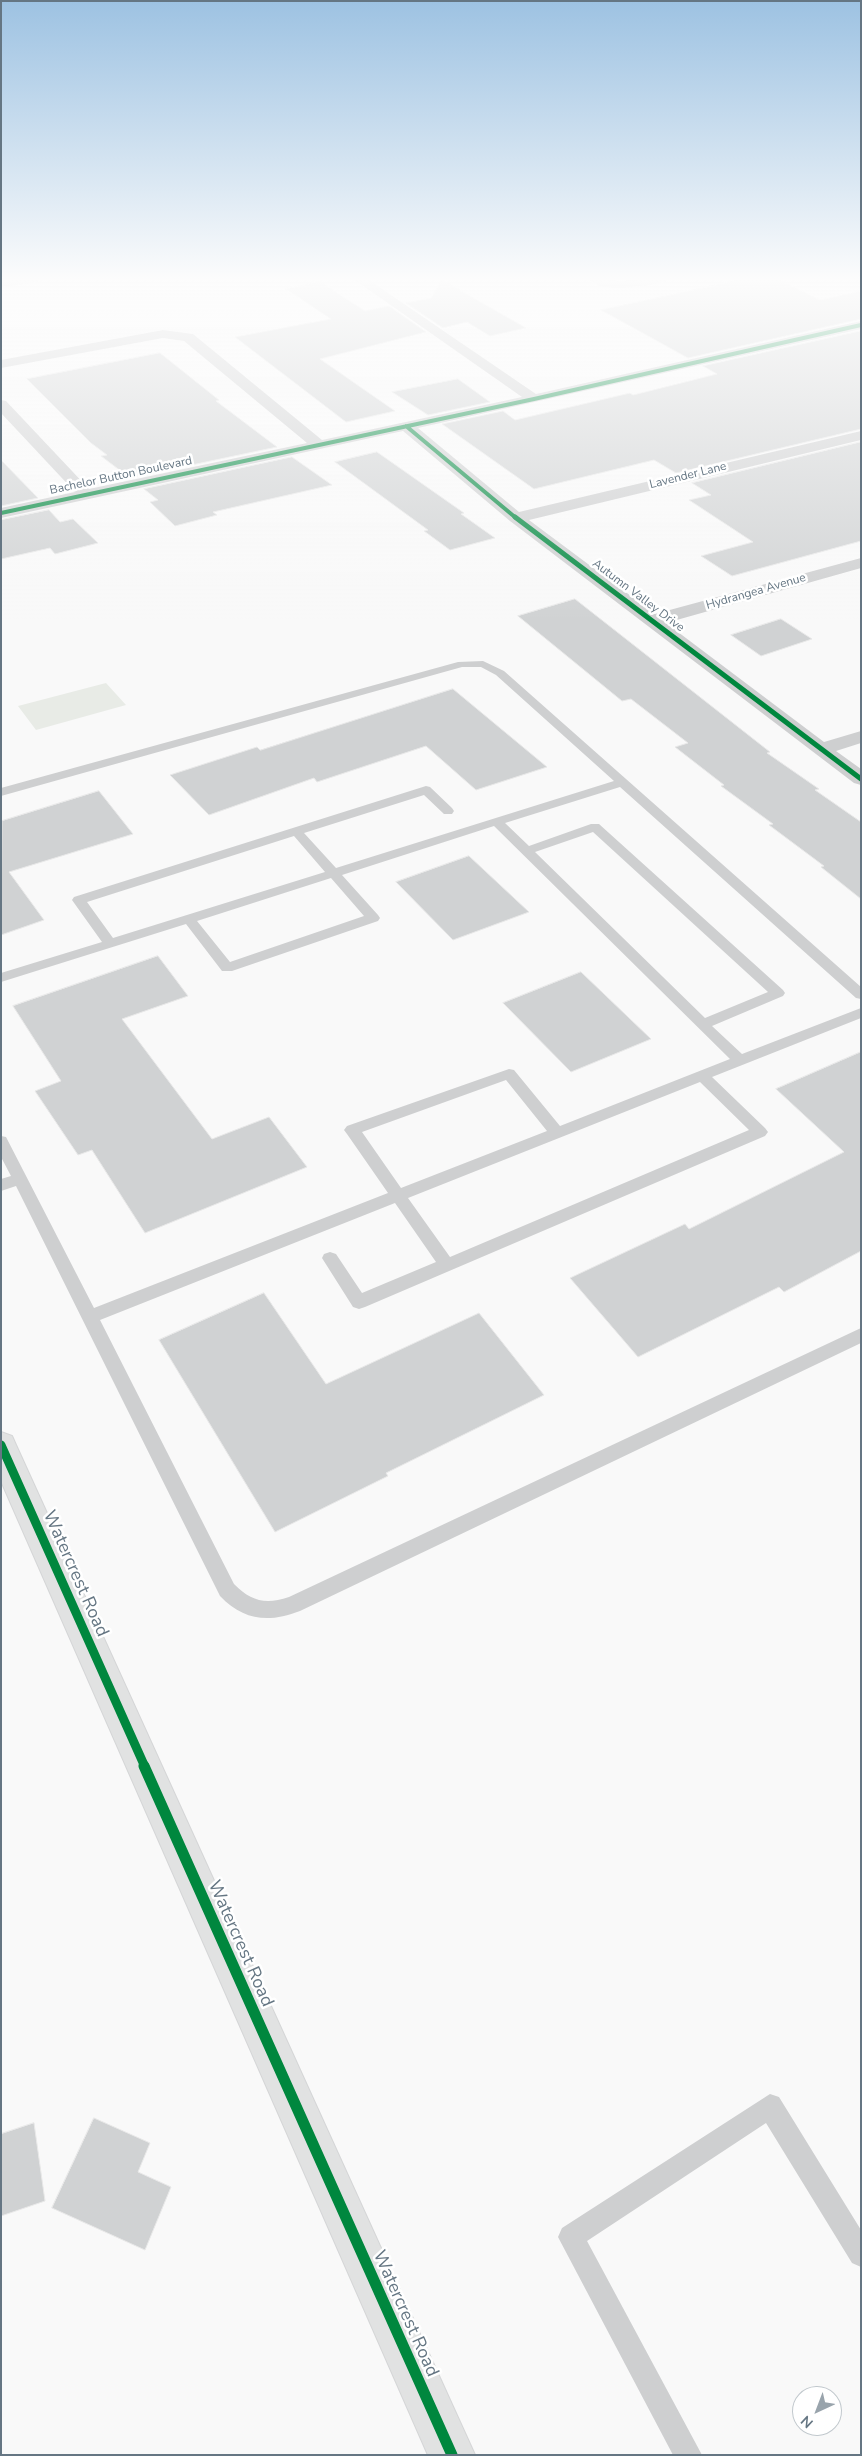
<!DOCTYPE html>
<html>
<head>
<meta charset="utf-8">
<style>
	body { margin:0 }
	#map { position:relative; width:862px; height:2456px; overflow:hidden; background:#f9f9f9; font-family:"Nunito Sans",sans-serif }
	canvas { display:block }
	.frame { position:absolute; inset:0; border:2px solid #657683; pointer-events:none }
	.north { position:absolute; left:792px; top:2386px; width:50px; height:50px; box-sizing:border-box; background:#fff; border:1px solid #c1c8cd; border-radius:50%; rotate:223deg; font-size:14px; font-weight:700; line-height:20px; text-align:center; color:#657683 }
	.north::after { content:''; display:block; margin:auto; width:18px; height:22px; background:#99a4ac; clip-path:polygon(50% 0,100% 100%,50% 72%,0 100%) }
</style>
</head>
<body>
<div id="map">
<canvas width="862" height="2456"></canvas>
<div class="frame"></div>
<div class="north">N</div>
</div>
<script>
const context = document.querySelector('canvas').getContext('2d');
context.lineJoin = 'round';
function fill(path, color) {
  context.fillStyle = color;
  context.fill(path, 'evenodd');
}
function stroke(path, color, width, dash) {
  context.strokeStyle = color;
  context.lineWidth = width;
  context.lineCap = dash ? 'butt' : 'round';
  context.setLineDash(dash || []);
  context.stroke(path);
}
function label(font, color, halo, rows, align = 'center') {
  context.font = font + ' "Nunito Sans",sans-serif';
  context.lineWidth = 5;
  context.setLineDash([]);
  context.textBaseline = 'middle';
  context.strokeStyle = halo;
  context.fillStyle = color;
  for (const [text, x, y, turn = 0] of rows) {
    context.save();
    context.translate(x, y);
    context.rotate((+turn || 0) * Math.PI / 180);
    context.textAlign = isNaN(turn) ? turn : align;
    if (halo) context.strokeText(text, 0, 0);
    context.fillText(text, 0, 0);
    context.restore();
  }
}
const green = new Path2D(`
	M106 683 126 705 36 730 18 706Z`);
const building = new Path2D(`
	M750 278 760 281 774 278 820 300 861 291V319L688 358 601 310Z
	M442 280 526 328 490 336 467 322 443 328 406 303 431 298Z
	M320 282 365 311 389 306 426 332 320 359 395 411 346 422 235 337 331 319 286 289Z
	M861 331V429L676 473 654 460 534 489 442 424 503 411 515 420 630 393 633 395 717 374 703 366Z
	M160 353 219 400 216 401 277 447 130 478 101 456 107 455 91 443 27 379Z
	M458 379 490 402 428 415 392 392Z
	M861 442V541L732 576 701 556 753 542 689 500 711 495 692 483Z
	M377 452 464 513 461 514 495 538 450 550 424 531 428 530 335 462Z
	M292 457 332 485 213 512 217 515 175 526 150 502 158 500 144 489Z
	M1 460 38 498 1 506Z
	M49 510 60 522 73 519 98 543 55 554 50 548 1 559V520Z
	M575 599 770 752 767 753 819 789 815 790 861 822V899L821 867 824 866 769 825 773 824 721 786 724 785 675 747 688 743 631 699 622 701 518 616Z
	M781 619 812 639 761 656 731 635Z
	M453 689 547 767 476 790 426 746 317 782 314 778 209 815 170 775 257 747 260 750Z
	M99 791 133 834 9 872 44 920 1 935 2 821Z
	M469 856 529 912 453 940 396 882Z
	M158 956 188 996 122 1019 212 1139 269 1117 307 1167 145 1233 92 1150 78 1155 35 1091 61 1081 13 1006Z
	M581 972 651 1039 571 1072 503 1003Z
	M861 1052V1251L784 1292 779 1287 638 1357 570 1278 685 1224 689 1229 844 1152 776 1089Z
	M264 1293 326 1384 479 1313 544 1395 386 1473 388 1476 275 1532 159 1340Z
	M94 2118 150 2143 138 2172 171 2187 145 2250 52 2208Z
	M34 2123 45 2201 1 2216V2134Z`);
const lane = new Path2D(`
	M483 661 504 671 861 987V999L856 998 620 787 505 823 529 846 591 824H599L783 990 785 993 783 996 712 1026 742 1054 861 1008V1018L712 1077 765 1128 768 1132 765 1136 365 1307 359 1309 353 1307 322 1258 324 1254 330 1252 336 1254 362 1293 436 1262 395 1203 100 1320 234 1584C251 1601 265 1605 289 1597L861 1328V1343L300 1611C269 1623 244 1621 220 1596L16 1186 1 1191V1179L11 1176 1 1157V1136L6 1137 94 1308 388 1193 347 1134 344 1130 347 1126 509 1069 514 1070 560 1126 730 1059 494 826 342 875 378 915 380 918 378 921 232 971H222L186 924 1 982V973L102 942 72 900 74 897 426 786 430 787 452 808 454 811 452 814H444L424 795 304 833 336 868 614 781 496 675 481 667H462L1 796V788L458 662ZM593 832 768 992 705 1018 535 852ZM294 836 325 872 113 938 87 902ZM331 878 364 916 230 962 197 921ZM506 1080 547 1131 401 1188 362 1132ZM700 1082 749 1130 450 1257 408 1198Z
	M770 2094 779 2097 861 2230V2267L852 2263 766 2123 587 2241 702 2455H673L558 2237 562 2228Z`);
const street = new Path2D(`
	M13 278H42L36 282 1 287V279Z
	M352 278H366L536 394 861 321V329L418 428 519 512 861 431V440L529 520 655 614 861 558V568L666 623 824 742 861 731V743L836 751 861 769V785L854 783 510 521 403 431 1 518V508L75 492 1 413V400L6 401 89 489 307 443 184 341 163 338 1 368V360L163 330 193 334 322 440 522 397Z
	M588 278 620 281 670 278 664 282C644 285 603 296 588 278Z`);
const secondary = new Path2D(`
	M1 1432 12 1436 16 1445 475 2455H428L1 1481Z`);
const cyclewayFar3 = new Path2D(`
	M406 426 516 518
	M1 513 534 399 861 325`);
const cyclewayFar2 = new Path2D(`
	M515 517 861 779`);
const cyclewayFar1 = new Path2D(`
	M1 1445 145 1767`);
const cycleway = new Path2D(`
	M144 1766 452 2455`);
const farStreetnames = [
	["Bachelor Button Boulevard",121,476,-12],
	["Lavender Lane",688,476,-14],
	["Hydrangea Avenue",756,592,-16],
	["Autumn Valley Drive",638,596,37]
];
const nearStreetnames = [
	["Watercrest Road",75,1574,66],
	["Watercrest Road",240,1944,66],
	["Watercrest Road",405,2314,66]
];
fill(green, '#e8ebe6');
fill(building, '#d0d2d3');
stroke(building, '#e8e8e8', 1);
stroke(secondary, '#d5d6d7', 2);
fill(lane, '#cecfd0');
fill(street, '#cecfd0');
fill(secondary, '#e1e2e2');
stroke(cyclewayFar3, '#00873e', 4);
stroke(cyclewayFar2, '#00873e', 5);
stroke(cyclewayFar1, '#00873e', 9);
stroke(cycleway, '#00873e', 11);
const sky = context.createLinearGradient(0, 0, 0, 621);
sky.addColorStop(0, '#9dc2e2');
sky.addColorStop(0.45, '#fcfcfc');
sky.addColorStop(1, '#fcfcfc00');
context.fillStyle = sky;
context.fillRect(0, 0, 862, 621);
label('12px', '#657683', '#fff', farStreetnames);
label('18px', '#657683', '#fff', nearStreetnames);
</script>
</body>
</html>
